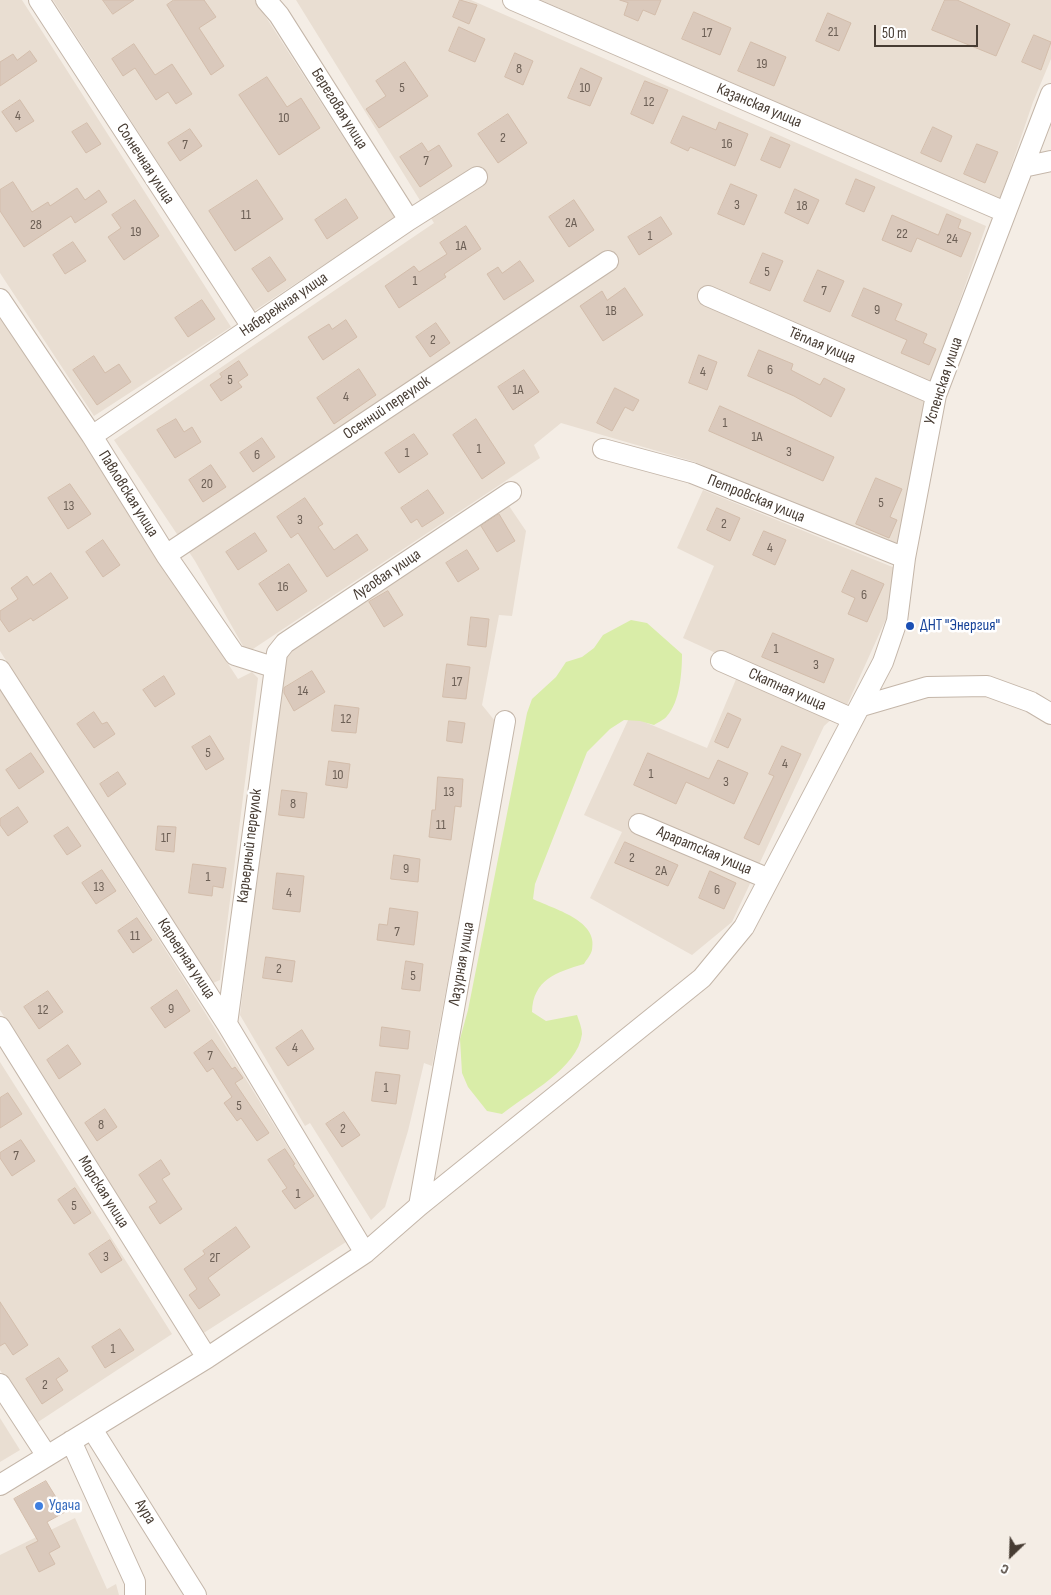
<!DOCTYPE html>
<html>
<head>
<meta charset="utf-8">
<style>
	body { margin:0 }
	#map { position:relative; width:1051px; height:1595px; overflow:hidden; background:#f4ede5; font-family:"Sofia Sans Condensed",sans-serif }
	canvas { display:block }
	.north { position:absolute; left:986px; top:1530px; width:50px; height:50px; -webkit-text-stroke:4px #fff; paint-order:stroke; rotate:204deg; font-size:14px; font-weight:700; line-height:20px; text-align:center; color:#473c33 }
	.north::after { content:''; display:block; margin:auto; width:18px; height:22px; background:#473c33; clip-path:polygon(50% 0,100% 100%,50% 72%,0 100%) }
	.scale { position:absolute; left:874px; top:25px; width:104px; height:22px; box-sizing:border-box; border:2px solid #473c33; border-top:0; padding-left:6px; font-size:15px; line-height:18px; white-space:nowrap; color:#473c33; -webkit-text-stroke:4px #fff; paint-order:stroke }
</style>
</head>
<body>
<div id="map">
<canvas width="1051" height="1595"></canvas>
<div class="north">С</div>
<div class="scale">50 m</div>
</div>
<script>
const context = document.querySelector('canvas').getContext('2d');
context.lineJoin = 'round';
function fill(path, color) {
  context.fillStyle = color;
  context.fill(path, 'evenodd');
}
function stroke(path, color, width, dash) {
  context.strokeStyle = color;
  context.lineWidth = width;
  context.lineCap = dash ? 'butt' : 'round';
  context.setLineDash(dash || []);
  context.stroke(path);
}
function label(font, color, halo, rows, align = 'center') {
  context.font = font + ' "Sofia Sans Condensed",sans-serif';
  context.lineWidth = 5;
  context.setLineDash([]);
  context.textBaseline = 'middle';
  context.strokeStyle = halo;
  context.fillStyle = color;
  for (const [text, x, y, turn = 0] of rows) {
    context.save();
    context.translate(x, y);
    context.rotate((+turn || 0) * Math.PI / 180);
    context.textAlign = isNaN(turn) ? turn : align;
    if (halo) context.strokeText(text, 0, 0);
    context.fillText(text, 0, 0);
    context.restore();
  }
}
const residential = new Path2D(`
	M0 0H22L231 327 94 416 0 273Z
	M53 0H255L395 218 254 311Z
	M296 0H471L986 226 934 374 897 547 695 462 561 423 534 445 540 458 247 653 195 561 114 440 434 223Z
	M541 0H1051V59L1033 102 1000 199Z
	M0 315 238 679 252 672 258 678 220 980 213 983 0 651Z
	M703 490 895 568 886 619 847 705 824 726 732 922 692 955 590 898 622 832 584 815 630 716 707 748 742 665 683 638 714 566 677 548Z
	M507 503 526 531 512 616 499 615 482 705 495 721 432 1066 424 1063 408 1131 385 1207 371 1220 310 1123 305 1126 240 1015 281 664 287 653Z
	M0 689 204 1011 346 1242 202 1334 0 1010Z
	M0 1062 172 1334 35 1424 0 1370Z
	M0 1418 20 1450 0 1462Z
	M75 1518 107 1589 116 1584 119 1595H0V1555Z`);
const green = new Path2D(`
	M631 620 647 623 682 654C682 672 680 702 667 716 664 720 658 722 654 725L640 721 624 720 610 729 587 752 535 884 533 899C553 909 599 920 592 950 591 955 586 960 584 964 556 972 533 980 532 1012L546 1021 577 1015C579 1021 582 1028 582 1034 578 1068 527 1094 502 1114L487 1111 468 1087 462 1073 460 1039 468 1010 527 713 532 699 556 677 566 662 582 657 594 648 603 635Z`);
const building = new Path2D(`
	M103 0H134L113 14Z
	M174 0H204L216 17 199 28 224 66 211 75 167 5Z
	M460 0 477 5 469 24 453 17Z
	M620 0H661L655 15 643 10 638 21 624 15 628 3Z
	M945 0H957L1010 24 996 56 932 30Z
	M694 12 731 28 720 55 682 39Z
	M828 13 851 23 839 51 816 41Z
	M459 27 485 39 475 62 449 51Z
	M1034 35 1051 42 1041 70 1022 62Z
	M751 42 786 57 774 86 738 71Z
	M134 44 155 75 172 64 192 94 176 104 168 92 156 100 135 68 123 76 112 59Z
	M30 51 37 61 0 86V62L13 54 17 60Z
	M515 53 533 61 523 85 505 77Z
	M405 62 428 96 379 128 366 109 386 96 376 81Z
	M581 68 602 78 590 106 568 98Z
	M267 77 287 107 301 98 320 128 279 155 239 95Z
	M645 81 668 90 653 124 631 114Z
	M20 100 34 121 16 132 2 112Z
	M508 114 527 143 498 163 478 134Z
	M683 116 716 130 719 122 748 134 735 166 690 147 688 151 671 143Z
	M87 123 101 144 86 153 72 132Z
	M933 127 952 136 941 162 921 153Z
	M190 129 202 146 180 161 168 143Z
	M771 137 790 145 780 168 761 160Z
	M422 143 428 152 439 145 452 166 420 187 400 157Z
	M977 144 998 152 985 183 964 174Z
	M856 179 875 187 864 212 846 204Z
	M257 180 283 219 235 251 209 211Z
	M13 182 32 212 48 202 50 206 77 188 85 200 99 190 107 202 75 223 71 216 24 247 0 211V190Z
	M731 184 757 195 744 225 718 214Z
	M795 189 819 200 808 224 785 213Z
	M346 199 358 218 327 239 315 220Z
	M135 200 159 236 124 260 108 237 121 228 112 215Z
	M574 200 594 230 569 247 549 217Z
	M947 214 961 220 958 228 971 233 961 257 917 238 911 252 882 240 892 215 938 235Z
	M661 217 672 234 639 255 628 237Z
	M466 226 481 249 444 274 446 277 399 308 385 286 414 266 419 272 447 254 440 243Z
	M73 242 86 261 65 274 53 255Z
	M763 253 783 261 770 291 750 283Z
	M270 257 286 280 268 292 252 269Z
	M520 261 534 281 504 300 487 274 498 267 502 273Z
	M818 270 844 281 830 312 804 301Z
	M625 288 643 315 603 341 580 306 602 291 607 300Z
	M864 288 902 304 895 320 927 334 923 343 936 349 929 365 901 353 907 340 852 316Z
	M202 300 215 319 188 337 175 318Z
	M346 320 357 337 323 360 308 337 329 324 332 329Z
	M436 323 450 343 430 357 416 337Z
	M759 350 793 364 791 370 820 385 824 378 845 389 831 417 794 396 748 376Z
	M699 355 717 362 707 390 689 383Z
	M94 356 105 373 119 364 131 382 97 405 73 370Z
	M239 361 248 375 238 382 242 387 221 401 210 385 222 377 220 374Z
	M359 369 376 395 334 424 317 398Z
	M524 370 539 392 513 410 498 387Z
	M615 388 639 400 633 411 625 407 612 431 597 423Z
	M720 406 834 457 823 481 709 431Z
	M176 419 184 432 192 427 201 442 175 458 157 430Z
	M476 419 505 463 482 479 453 435Z
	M414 434 428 454 399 473 385 453Z
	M262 438 275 457 253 472 240 453Z
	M211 465 226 487 203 502 189 480Z
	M876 478 902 489 890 517 897 520 889 538 856 524Z
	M70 484 91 514 68 529 48 498Z
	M428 490 444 513 422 527 417 519 411 523 401 508Z
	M305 498 323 524 318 527 334 550 357 534 368 550 327 577 298 533 291 538 277 517Z
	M717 508 740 518 730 541 707 530Z
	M499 514 515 541 497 552 481 526Z
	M764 531 786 540 775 565 753 555Z
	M255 533 267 551 238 570 226 552Z
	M103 540 120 565 103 577 86 552Z
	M467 550 479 569 458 582 446 563Z
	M289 564 307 591 277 611 259 584Z
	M852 570 884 584 867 622 848 614 855 598 842 592Z
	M51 573 68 598 33 621 31 618 9 632 0 619V611L18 599 11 588 27 576 33 585Z
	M388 591 403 615 384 627 369 602Z
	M471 617 489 619 486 647 468 645Z
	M773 633 834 659 824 683 762 657Z
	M447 664 470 667 466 699 443 697Z
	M312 671 325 692 294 711 284 693V688Z
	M164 676 175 694 155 707 143 690Z
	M335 705 359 708 356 733 332 731Z
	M94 712 102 724 107 722 115 734 94 748 77 724Z
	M728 713 741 719 728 748 715 742Z
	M449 721 465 723 462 743 447 741Z
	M210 736 224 759 206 770 192 747Z
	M782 746 801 754 759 845 744 838 774 776 769 774Z
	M31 753 44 772 19 789 6 770Z
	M648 753 709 779 718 760 748 773 734 804 686 782 676 804 634 785Z
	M329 761 350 764 347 788 326 785Z
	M118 772 126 784 108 797 100 784Z
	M438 777 463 779 461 807 455 806 451 840 429 837 432 810H435Z
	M282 790 307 793 304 818 279 815Z
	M18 807 28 822 8 836 0 825V819Z
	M158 826 176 827 174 852 156 850Z
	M68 827 81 846 67 855 54 836Z
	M625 842 678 865 668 886 615 863Z
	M394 855 420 859 418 882 391 879Z
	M193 864 226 868 223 888 213 886 212 896 189 893Z
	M102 870 116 891 96 904 82 883Z
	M710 871 736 883 724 909 699 898Z
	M277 873 304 876 300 912 273 909Z
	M390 908 418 912 414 945 377 940 379 924 387 925Z
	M137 918 152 940 133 953 118 931Z
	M266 957 295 961 292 982 263 978Z
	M406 961 423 964 420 991 402 989Z
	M177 990 190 1011 165 1028 151 1008Z
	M48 991 63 1012 39 1029 24 1007Z
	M382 1027 410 1031 408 1049 380 1046Z
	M302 1030 314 1049 288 1066 276 1048Z
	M212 1040 232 1069 235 1067 243 1078 235 1083 269 1133 257 1141 241 1118 237 1121 224 1103 232 1097 213 1068 207 1072 194 1053Z
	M68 1045 81 1064 59 1079 47 1060Z
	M376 1072 400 1075 396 1104 372 1101Z
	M8 1093 22 1114 0 1128V1098Z
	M105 1109 117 1127 97 1141 85 1123Z
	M344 1112 360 1135 342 1147 326 1124Z
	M21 1140 35 1161 12 1176 0 1158V1153Z
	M285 1149 295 1164 293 1165 314 1196 295 1209 282 1191 287 1188 268 1160Z
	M161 1160 170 1174 162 1179 182 1209 160 1224 149 1207 157 1202 139 1175Z
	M75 1188 91 1213 74 1224 58 1200Z
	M236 1227 250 1247 208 1278 220 1295 199 1309 189 1295 197 1289 184 1269 205 1254 203 1251Z
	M110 1240 122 1260 101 1273 89 1254Z
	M0 1302 28 1345 13 1355 5 1343 0 1346Z
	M120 1329 134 1350 105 1368 92 1347Z
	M59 1358 68 1371 56 1379 63 1390 42 1404 26 1379Z
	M46 1481 65 1512 47 1522 60 1547 49 1553 55 1564 39 1572 26 1547 38 1541 14 1499Z`);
const minor = new Path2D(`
	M39 0 252 327
	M266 0 279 15 409 220
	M513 0 1005 212
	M1023 167 1051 161
	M708 296 936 395
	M0 299 92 436 166 555 235 655 273 667
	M92 436 409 220 477 177
	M603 449 692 473 905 558
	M166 555 608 261
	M721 661 853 719
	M0 670 227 1024 365 1253
	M862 706 927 687 987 686 1031 702 1051 714
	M639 824 769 879
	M227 1024 277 653 285 643 511 492
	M0 1027 207 1358
	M419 1206 505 721
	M0 1384 47 1456
	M92 1429 196 1595
	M71 1441 135 1582V1595
	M0 1485 207 1358 365 1253 419 1206 702 978 744 927 883 662 897 621 905 558 936 395 1051 94`);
const markers = [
	[910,626,5,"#1a4fb4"],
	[39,1506,5,"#3f7fe0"]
];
const numberNames = [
	["21",833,32],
	["17",707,33],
	["19",762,64],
	["8",519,69],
	["5",402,88],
	["10",585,88],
	["12",649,102],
	["4",18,116],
	["10",284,118],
	["2",503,138],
	["16",727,144],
	["7",185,145],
	["7",426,161],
	["3",737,205],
	["18",802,206],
	["11",246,215],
	["2А",571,223],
	["28",36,225],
	["19",136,232],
	["22",902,234],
	["1",650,236],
	["24",952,239],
	["1А",461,246],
	["5",767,272],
	["1",415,281],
	["7",824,291],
	["9",877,310],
	["1В",611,311],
	["2",433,340],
	["6",770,370],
	["4",703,372],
	["5",230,380],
	["1А",518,390],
	["4",346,397],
	["1",725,423],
	["1А",757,437],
	["1",479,449],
	["3",789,452],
	["1",407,453],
	["6",257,455],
	["20",207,484],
	["5",881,503],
	["13",69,506],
	["3",300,520],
	["2",724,524],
	["4",770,548],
	["16",283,587],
	["6",864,595],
	["1",776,649],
	["3",816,665],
	["17",457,682],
	["14",303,691],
	["12",346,719],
	["5",208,753],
	["4",785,764],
	["1",651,774],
	["10",338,775],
	["3",726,782],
	["13",449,792],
	["8",293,804],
	["11",441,825],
	["1Г",166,838],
	["2",632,858],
	["9",406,869],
	["2А",661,871],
	["1",208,877],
	["13",99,887],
	["6",717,890],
	["4",289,893],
	["7",397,932],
	["11",135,936],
	["2",279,969],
	["5",413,976],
	["9",171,1009],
	["12",43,1010],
	["4",295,1048],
	["7",210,1056],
	["1",386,1088],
	["5",239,1106],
	["8",101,1125],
	["2",343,1129],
	["7",16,1156],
	["1",298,1194],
	["5",74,1206],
	["3",106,1257],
	["2Г",215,1258],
	["1",113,1349],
	["2",45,1385]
];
const streetNames = [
	["Казанская улица",759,106,23],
	["Береговая улица",339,109,58],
	["Солнечная улица",145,164,57],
	["Набережная улица",284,305,-34],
	["Тёплая улица",822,346,23],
	["Успенская улица",944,381,-72],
	["Осенний переулок",387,408,-34],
	["Павловская улица",128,494,58],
	["Петровская улица",756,499,22],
	["Луговая улица",387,575,-34],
	["Скатная улица",787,690,24],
	["Карьерный переулок",250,846,-83],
	["Араратская улица",704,851,23],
	["Карьерная улица",186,959,57],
	["Лазурная улица",462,964,-80],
	["Морская улица",103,1192,58],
	["Аура",145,1512,58]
];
const transitNames = [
	["ДНТ \"Энергия\"",920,626]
];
const shopNames = [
	["Удача",49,1506]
];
fill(residential, '#e9ded2');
fill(green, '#d9eda8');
fill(building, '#dac9bc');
stroke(building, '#d3bdab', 1);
stroke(minor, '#c4b6a9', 22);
stroke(minor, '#fff', 20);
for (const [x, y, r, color] of markers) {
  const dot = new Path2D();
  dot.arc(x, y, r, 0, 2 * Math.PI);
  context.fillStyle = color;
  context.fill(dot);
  stroke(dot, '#fff', 2);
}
label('14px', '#6c5f55', null, numberNames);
label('16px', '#473c33', '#fff', streetNames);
label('16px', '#164399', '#fff', transitNames, 'left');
label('16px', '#366cbe', '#fff', shopNames, 'left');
</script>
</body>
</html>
